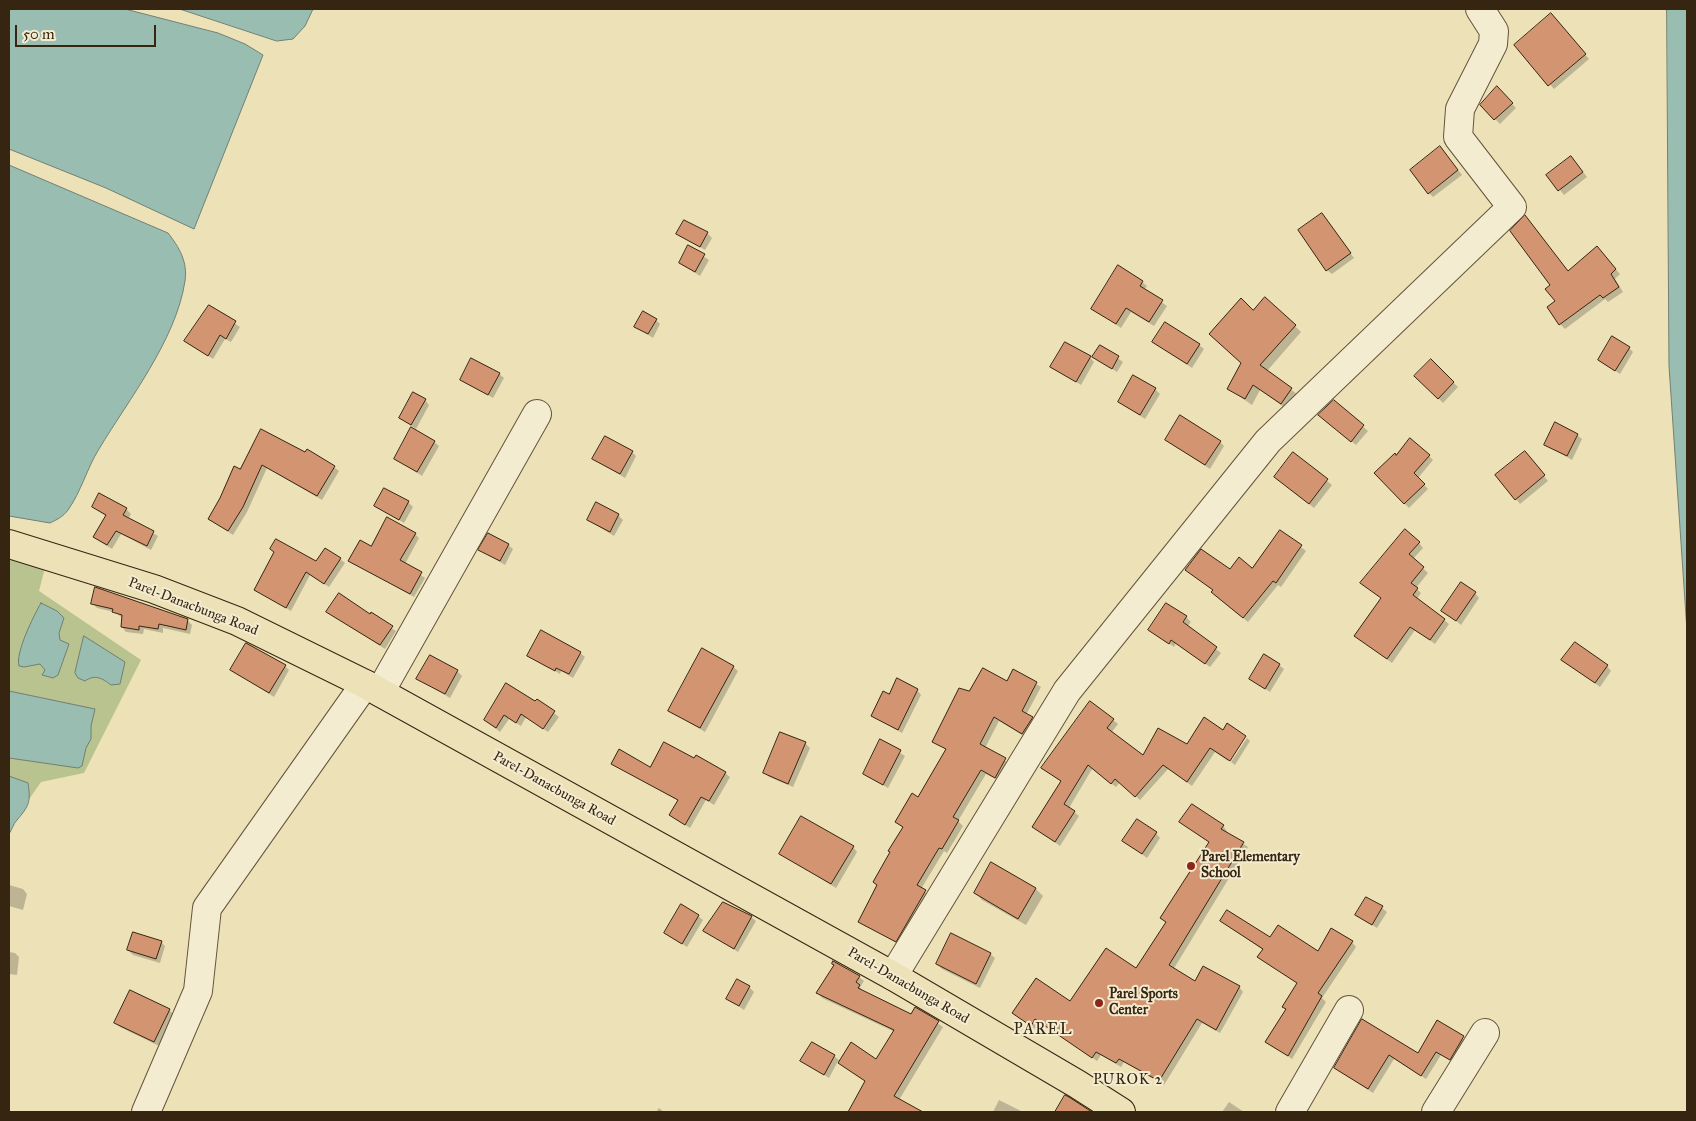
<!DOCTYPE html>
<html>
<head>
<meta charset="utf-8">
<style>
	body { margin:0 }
	#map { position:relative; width:1696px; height:1121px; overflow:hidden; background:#ede1b8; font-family:"IM FELL Great Primer",serif }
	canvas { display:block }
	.frame { position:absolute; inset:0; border:10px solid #362511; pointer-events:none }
	.scale { position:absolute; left:15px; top:25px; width:141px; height:22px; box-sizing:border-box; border:2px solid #362511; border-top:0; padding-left:6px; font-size:15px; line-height:18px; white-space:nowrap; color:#362511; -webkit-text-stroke:4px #f3ecd1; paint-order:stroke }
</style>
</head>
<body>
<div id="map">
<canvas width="1696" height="1121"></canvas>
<div class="frame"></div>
<div class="scale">50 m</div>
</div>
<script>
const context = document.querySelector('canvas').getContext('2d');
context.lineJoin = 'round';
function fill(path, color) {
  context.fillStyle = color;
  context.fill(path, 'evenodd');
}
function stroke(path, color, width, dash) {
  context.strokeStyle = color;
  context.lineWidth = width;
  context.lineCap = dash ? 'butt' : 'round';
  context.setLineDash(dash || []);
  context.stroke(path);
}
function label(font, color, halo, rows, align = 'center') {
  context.font = font + ' "IM FELL Great Primer",serif';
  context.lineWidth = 4;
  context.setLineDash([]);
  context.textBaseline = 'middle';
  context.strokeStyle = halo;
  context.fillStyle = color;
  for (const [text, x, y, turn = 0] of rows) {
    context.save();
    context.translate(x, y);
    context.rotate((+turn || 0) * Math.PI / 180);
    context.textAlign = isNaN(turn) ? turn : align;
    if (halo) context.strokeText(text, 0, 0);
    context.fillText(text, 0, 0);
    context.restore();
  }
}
const green = new Path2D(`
	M9 544 48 556 39 591 141 660 84 773 41 782 9 828Z`);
const water = new Path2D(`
	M9 9H125L218 33 245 44 263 55 194 229 106 188 9 149Z
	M180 9H313L305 26 293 39 277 41Z
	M1667 9H1687V631L1669 366Z
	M9 165 168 233C179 247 188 262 185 281 176 340 129 399 99 449 87 468 81 492 68 510 63 517 56 520 50 523L9 516Z
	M41 603 57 611 64 618 59 633 60 640 69 644 58 675 53 678 42 675 45 670 40 664 24 667 19 666C15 653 34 615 41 603Z
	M84 636 125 662 120 684 111 685C102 678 95 674 85 681L78 678 75 673Z
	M9 691 95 709 91 726V739L86 748 82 766 78 768 9 758Z
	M9 776 28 783C31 802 29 806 17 820 13 824 12 830 9 834Z`);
const shadow = new Path2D(`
	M1555 20 1589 59 1554 89 1516 45Z
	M1497 88 1516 108 1500 124 1481 105Z
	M1444 152 1462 175 1433 197 1429 193Z
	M1571 157 1587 177 1564 195 1548 175Z
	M1326 219 1354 258 1332 274 1327 270Z
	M707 233 712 238 705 250 678 234Z
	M689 247 709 260 700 276 680 263Z
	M1601 252 1620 274 1615 279 1623 292 1608 302 1605 299 1565 329 1560 324 1552 285Z
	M1142 282 1147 286 1144 290 1167 306 1154 326 1131 312 1121 328 1093 309Z
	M209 306 240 327 231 342 225 339 213 359 186 341Z
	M1253 311 1295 326 1301 332 1267 371 1298 395 1288 410 1260 390 1252 405 1229 389 1243 363Z
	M656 320 660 324 653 338 636 327Z
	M1153 342 1199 345 1204 349 1192 368Z
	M1100 346 1123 362 1117 372 1094 357Z
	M1629 348 1633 352 1620 374 1599 360Z
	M1090 357 1094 362 1081 385 1052 367Z
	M1431 361 1458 387 1443 403 1416 376Z
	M499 374 504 378 493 398 461 379Z
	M1155 389 1160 394 1145 419 1119 402Z
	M425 400 429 405 416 429 400 418Z
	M1334 401 1368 431 1356 445 1324 419Z
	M262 430 334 467 339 471 322 500 267 468 247 512 233 535 209 519 240 470Z
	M1577 435 1582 439 1572 460 1545 444Z
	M1166 440 1220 442 1224 446 1210 469Z
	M434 442 439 446 422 476 395 458Z
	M632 452 636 456 625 478 594 459Z
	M1293 454 1332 485 1314 508 1280 481Z
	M1397 456H1429L1433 460 1418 478 1428 489 1409 508 1375 473Z
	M1529 457 1548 481 1520 504 1516 499Z
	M408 502 413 507 404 523 376 506Z
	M93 507 126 509 131 514 128 519 158 536 151 550 121 534 112 549 99 541 95 537 107 517Z
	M618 515 623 520 614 536 588 520Z
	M1280 531 1306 551 1281 587 1278 585 1248 622 1217 597 1214 590 1186 570H1253Z
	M415 534 419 538 405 564 425 578 414 597 350 561 371 548Z
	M1419 543 1423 548 1413 559 1428 573 1416 588 1421 593 1417 599 1449 624 1435 644 1415 630 1392 663 1356 636 1382 599 1367 587Z
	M508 545 513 549 505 565 480 550Z
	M340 559 345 563 329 587 310 575 291 611 255 590 317 563Z
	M96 589 187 620 192 625 190 634 163 628V633L144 629 143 634 126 632 122 627 123 618 114 612 97 608 93 604Z
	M1475 593 1479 598 1461 625 1443 611Z
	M1166 604 1186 617 1191 622 1187 627 1221 653 1210 667 1176 643 1174 647 1150 630Z
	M328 612 370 616 396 631 385 649Z
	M580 653 585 657 573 678 561 671 560 674 529 655Z
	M1568 664 1607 666 1611 671 1600 687Z
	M1279 665 1284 669 1270 692 1250 679Z
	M285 666 289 670 274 697 232 670Z
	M733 667 738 671 705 732 670 711Z
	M457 671 462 676 450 698 418 679Z
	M1014 671 1041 687 1026 715 1036 723 1027 738 999 721 985 748 1010 764 1000 781 986 774 958 821 963 826 947 853 944 851 921 889 930 896 901 945 859 921 904 828 897 822 919 798 947 750 933 741 970 693 1007 683Z
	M917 690 921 695 902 733 873 716Z
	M537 700 559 717 548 732 526 717 521 726 509 719 500 732 485 720Z
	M1113 720 1118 724 1111 733 1143 757 1187 746 1223 731 1245 736 1228 761 1215 752 1192 786 1168 769 1140 800 1120 782 1116 787 1092 769 1069 808 1079 816 1060 846 1033 827 1062 782 1042 768Z
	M1247 738 1250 741 1235 765 1231 762Z
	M881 741 905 756 888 788 864 774Z
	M805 743 810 748 793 787 769 777 764 772Z
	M694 760 725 773 730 777 714 805 706 800 690 828 670 815 679 801 612 764 651 768Z
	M1181 822 1223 826 1227 831 1226 833 1248 847 1173 970 1195 983 1239 987 1243 992 1220 1033 1202 1023 1164 1085 1124 1062 1121 1067 1101 1055 1097 1061 1040 1022 1035 1029 1014 1013 1071 1003 1136 970 1167 923 1161 918 1210 843Z
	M1156 833 1160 838 1147 858 1124 841Z
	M853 847 857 852 836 888 781 854Z
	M992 863 1036 889 1043 896 1026 925 982 900 975 892Z
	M9 885 23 889 27 894 23 910 9 906Z
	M1382 908 1387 912 1377 928 1357 915Z
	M698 916 703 920 687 947 666 933Z
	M751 917 756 921 738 952 705 930Z
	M1221 921 1318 953 1352 942 1356 947 1322 998 1326 1002 1292 1059 1267 1042 1287 1010 1298 983 1263 961V950Z
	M161 942 165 946 160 963 133 955 128 950Z
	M9 952 15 953 19 957 17 975 9 974Z
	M990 954 995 958 980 988 942 969 937 964Z
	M859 977 864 981 860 987 863 992 911 1015 915 1008 943 1027 899 1100 920 1112H849L866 1082 838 1061 829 1078 802 1061 834 1056 840 1061H877L895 1032 822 998 818 993Z
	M749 987 754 992 744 1010 728 999Z
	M130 991 169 1010 174 1015 159 1046 120 1027 115 1022Z
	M1363 1020 1418 1055 1437 1022 1468 1042 1455 1063 1441 1055 1426 1079 1394 1059 1373 1093 1335 1068Z
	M999 1100 1023 1112H993Z
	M1229 1102 1244 1112H1222Z
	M659 1108 664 1112H656Z`);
const building = new Path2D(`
	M1551 13 1586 54 1548 86 1514 45Z
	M1497 86 1513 103 1494 120 1480 105Z
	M1440 146 1458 170 1428 194 1410 170Z
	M1571 156 1583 172 1558 191 1546 175Z
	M1322 213 1351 253 1326 271 1298 230Z
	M1525 215 1568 271 1597 246 1616 269 1611 274 1619 287 1603 298 1600 295 1559 325 1547 307 1555 301 1545 289 1550 285 1510 231Z
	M684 220 708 232 700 247 676 234Z
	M688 245 705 254 695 272 679 263Z
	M1118 265 1143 281 1140 286 1163 300 1149 322 1126 308 1116 324 1091 309Z
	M1265 297 1296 325 1260 365 1292 388 1281 404 1253 385 1245 399 1227 389 1241 363 1209 334 1241 298 1253 310Z
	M209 305 236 321 226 339 220 335 208 356 184 341Z
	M643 311 657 319 648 334 634 327Z
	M1165 322 1200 344 1187 364 1152 342Z
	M1612 336 1630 347 1615 371 1598 360Z
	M1065 342 1091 356 1076 382 1050 367Z
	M1100 345 1119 356 1112 369 1092 357Z
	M471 358 500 373 488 395 460 380Z
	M1431 359 1454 382 1438 399 1414 376Z
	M1133 375 1156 388 1140 415 1118 402Z
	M413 392 426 399 411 425 399 418Z
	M1334 400 1364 425 1351 442 1318 415Z
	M1180 415 1221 441 1205 465 1165 440Z
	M1555 422 1578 434 1567 456 1544 445Z
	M411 427 435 441 417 472 394 459Z
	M261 429 305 452 307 449 335 466 317 496 262 465 243 507 228 531 208 519 220 498 234 466 240 469Z
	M605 436 633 451 620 474 592 459Z
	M1410 438 1430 455 1414 473 1425 484 1404 504 1374 473 1395 453 1396 455Z
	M1525 451 1545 475 1515 500 1495 475Z
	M1293 452 1328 479 1309 504 1274 477Z
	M384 488 409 501 399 520 374 506Z
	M99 493 127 508 123 515 154 531 147 546 116 531 107 545 93 537 106 515 92 507Z
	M596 502 619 514 610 532 587 520Z
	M387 517 416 533 400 560 422 572 410 594 348 561 360 540 371 546Z
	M1405 529 1420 542 1409 554 1424 567 1411 583 1418 588 1413 595 1445 619 1430 640 1410 627 1387 659 1354 636 1381 598 1360 583Z
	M1280 530 1302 545 1276 583 1273 581 1243 618 1211 592 1213 590 1185 570 1201 549 1230 569 1239 557 1252 568Z
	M488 533 509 544 500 561 478 550Z
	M276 539 316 561 325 548 341 558 324 584 306 572 286 608 254 590 274 552 270 549Z
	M1461 582 1476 592 1456 621 1441 611Z
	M95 587 188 619 186 630 159 624 158 629 139 626V630L121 627 122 615 112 612 113 609 91 604Z
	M339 593 370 614 371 612 393 626 380 645 326 612Z
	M1166 603 1187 616 1183 622 1217 647 1205 664 1171 640 1169 644 1148 630Z
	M541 630 581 652 569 674 556 668 555 671 527 656Z
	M1575 642 1608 665 1595 683 1561 660Z
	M246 643 286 665 269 693 230 670Z
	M702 648 734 666 700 728 668 711Z
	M1264 654 1280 664 1265 689 1249 679Z
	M430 655 458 670 445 694 416 679Z
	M983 668 1007 681 1013 669 1037 682 1022 711 1033 717 1022 734 994 717 980 744 1006 758 995 778 981 770 953 817 959 820 942 849 939 848 917 885 926 890 896 942 858 922 877 885 873 882 890 852 888 851 903 827 895 822 912 793 918 797 946 749 932 742 959 688 969 691Z
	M897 678 918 689 898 730 871 716 883 691 889 694Z
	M506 683 535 701 537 699 555 711 543 729 521 714 516 723 504 715 496 728 484 720Z
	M1090 701 1114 719 1107 728 1143 755 1158 728 1187 744 1204 717 1223 730 1227 723 1246 736 1230 761 1210 748 1187 782 1163 765 1135 797 1115 779 1111 784 1088 765 1064 804 1075 811 1055 842 1032 827 1061 781 1041 768Z
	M780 732 806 742 788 784 763 773Z
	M880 739 901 750 883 785 863 774Z
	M664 742 694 758 696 755 726 772 709 801 701 797 685 825 669 815 678 800 611 764 619 749 650 767Z
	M1192 804 1224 825 1221 829 1244 842 1169 965 1195 981 1203 966 1240 986 1216 1030 1197 1019 1159 1081 1119 1059 1116 1063 1096 1052 1092 1058 1035 1019 1031 1026 1012 1013 1036 978 1070 1001 1106 948 1136 968 1166 922 1160 918 1209 842 1179 822Z
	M801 816 854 846 831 884 779 854Z
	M1137 819 1157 832 1142 854 1122 841Z
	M991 862 1036 888 1018 919 974 893Z
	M1366 897 1383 906 1372 925 1355 915Z
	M723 902 752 916 734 949 703 931Z
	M681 904 699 915 682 944 664 933Z
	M1227 910 1270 937 1278 925 1318 951 1331 928 1353 941 1318 993 1322 996 1288 1056 1265 1042 1286 1009 1282 1007 1297 983 1257 957 1263 949 1220 921Z
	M133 932 162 941 156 959 127 950Z
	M951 933 991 953 976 984 936 964Z
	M833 961 860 976 856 982 860 985 858 988 911 1014 915 1007 939 1021 894 1096 923 1112H848L865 1081 838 1063 851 1042 876 1059 894 1030 816 993 834 965 832 964Z
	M737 979 750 986 739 1006 726 999Z
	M130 990 170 1009 154 1042 114 1023Z
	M1362 1019 1418 1053 1437 1020 1464 1036 1450 1060 1436 1052 1421 1076 1389 1055 1368 1089 1334 1068Z
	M812 1042 835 1055 824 1075 800 1061Z
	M1065 1095 1069 1097 1092 1112H1055Z`);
const minor = new Path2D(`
	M380 692 537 414
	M893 976 1067 691 1268 441 1512 207 1458 137 1460 109 1493 44 1494 31 1480 9
	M146 1112 198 991 207 908 365 684
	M1290 1112 1349 1010
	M1436 1112 1485 1033`);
const major = new Path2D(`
	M9 544 154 589 237 621 365 684 893 976 1077 1084 1121 1112`);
const markers = [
	[1191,866,5,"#8f2418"],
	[1099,1003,5,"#8f2418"]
];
const streetNames = [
	["Parel-Danacbunga Road",193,607,21],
	["Parel-Danacbunga Road",554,789,29],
	["Parel-Danacbunga Road",908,986,30]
];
const poiNames = [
	["Parel Elementary",1201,858],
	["School",1201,874],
	["Parel Sports",1109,995],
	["Center",1109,1011]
];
const neighbourhoodNames = [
	["PUROK 2",1128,1080]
];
const quarterNames = [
	["PAREL",1043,1030]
];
fill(green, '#b8c38f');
fill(water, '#99bdb1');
stroke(water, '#718071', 1);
fill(shadow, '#0003');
fill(building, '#d39472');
stroke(building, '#362511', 1);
stroke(minor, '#64543b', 30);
stroke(major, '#362511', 30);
stroke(minor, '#f3ecd1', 28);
stroke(major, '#ede1b8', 28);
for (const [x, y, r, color] of markers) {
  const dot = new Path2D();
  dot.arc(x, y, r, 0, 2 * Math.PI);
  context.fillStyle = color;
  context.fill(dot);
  stroke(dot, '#f3ecd1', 2);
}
label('14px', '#362511', '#f3ecd1', streetNames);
label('bold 14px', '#362511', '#f3ecd1', poiNames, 'left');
context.letterSpacing = '1px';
label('15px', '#362511', '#f3ecd1', neighbourhoodNames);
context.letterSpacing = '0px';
context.letterSpacing = '1px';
label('16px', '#362511', '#f3ecd1', quarterNames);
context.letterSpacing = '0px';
</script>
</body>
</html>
